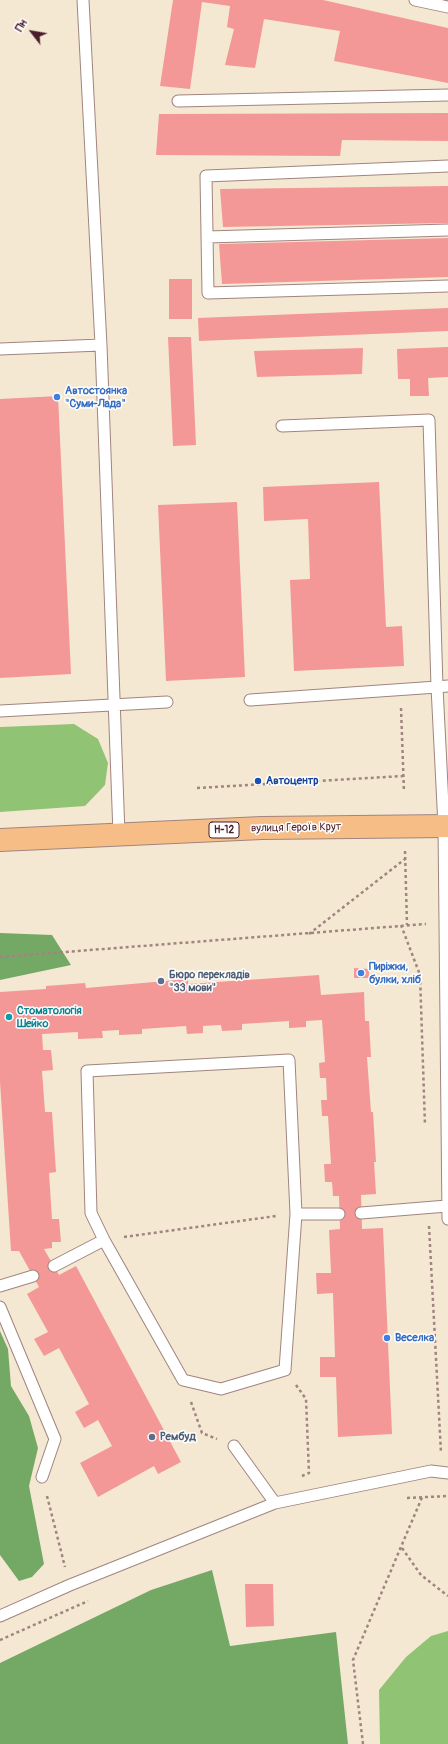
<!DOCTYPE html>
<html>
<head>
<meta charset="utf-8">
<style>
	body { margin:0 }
	#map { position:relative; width:448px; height:1744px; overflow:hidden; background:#f5e8d3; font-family:Pangolin,sans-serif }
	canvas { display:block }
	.north { position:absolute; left:12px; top:12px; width:40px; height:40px; -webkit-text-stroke:3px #fff; paint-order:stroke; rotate:301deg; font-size:11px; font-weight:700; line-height:16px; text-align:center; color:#4a1f2b }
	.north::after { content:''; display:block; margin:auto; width:14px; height:18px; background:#4a1f2b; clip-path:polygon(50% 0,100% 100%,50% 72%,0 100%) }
</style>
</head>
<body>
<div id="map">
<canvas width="448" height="1744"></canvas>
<div class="north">Пн</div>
</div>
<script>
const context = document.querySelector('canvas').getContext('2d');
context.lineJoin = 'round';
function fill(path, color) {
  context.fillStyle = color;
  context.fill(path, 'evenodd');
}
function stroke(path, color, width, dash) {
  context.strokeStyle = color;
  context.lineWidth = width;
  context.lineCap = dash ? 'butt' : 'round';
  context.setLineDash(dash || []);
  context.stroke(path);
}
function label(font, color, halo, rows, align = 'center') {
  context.font = font + ' Pangolin,sans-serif';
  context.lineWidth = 3;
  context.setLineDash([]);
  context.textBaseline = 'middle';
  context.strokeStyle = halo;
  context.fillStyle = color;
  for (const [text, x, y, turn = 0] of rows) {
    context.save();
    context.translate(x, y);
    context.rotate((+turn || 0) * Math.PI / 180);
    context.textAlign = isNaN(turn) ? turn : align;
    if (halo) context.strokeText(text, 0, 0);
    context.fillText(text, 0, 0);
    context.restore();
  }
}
const green = new Path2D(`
	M74 724 98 739 108 763 105 785 85 806 0 812V727Z
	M448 1631V1744H380L379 1690 406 1657 431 1636Z`);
const forest = new Path2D(`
	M0 933 52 935 71 965 0 980Z
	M0 1331 8 1349 11 1386 29 1416 38 1448 29 1486 44 1564 32 1577 19 1581 0 1555Z
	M212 1570 230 1646 336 1632 348 1744H0V1663L151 1590Z`);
const building = new Path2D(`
	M173 0H323L448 28V83L334 61 340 31 264 19 255 68 225 65 234 29 227 27 230 6 202 2 190 89 160 86Z
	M448 113V141L342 140 340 156 156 155 159 114Z
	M448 186V223L223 227 220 189Z
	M448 238V277L222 284 219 244Z
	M169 279H192V319H169Z
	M448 308V331L199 341 198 318Z
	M168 337H191L196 445 173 446Z
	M448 347V377L428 378 429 396H410V379H398L397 349Z
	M363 348 362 374 257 377 254 351Z
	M58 396 71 674 0 678V399Z
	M379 482 386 627 402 626 404 666 294 671 290 580 310 579 308 519 264 521 263 487Z
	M237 502 245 677 166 681 158 505Z
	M354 968 369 969V978H354Z
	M319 975 321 995 364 992 365 1021H369L371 1057H367L371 1112H373L376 1162H374L376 1194 361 1195 362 1229 383 1228 392 1434 338 1437 336 1377H320V1357H335L333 1293 317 1294 316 1273H331L329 1230 340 1229 339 1196H333L332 1182H325L324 1164H331L328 1116H322L321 1100H327L326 1078H320L319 1063 325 1062 322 1020 306 1021V1027L289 1028V1021L242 1024V1030L222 1031 221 1025 203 1026V1033L187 1034 186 1026 142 1029V1034L119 1035V1030L102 1031 103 1038 78 1039V1032L42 1034 43 1050H51L53 1070 42 1071 45 1112H52L56 1172 49 1173 52 1219H59L61 1242H52V1248L44 1249 59 1275 76 1266 181 1462 158 1474 154 1466 98 1497 80 1463 112 1446 98 1420 84 1428 75 1412 89 1404 59 1348 44 1356 34 1339 48 1332 27 1294 39 1287 19 1251H11L0 1082V992L46 989V986L85 983 86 988 188 979V984Z
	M245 1584H273L274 1626 246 1627Z`);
const path = new Path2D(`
	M401 708 404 792
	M197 788 403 776
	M405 851 407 925
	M401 925 420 975 425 1125
	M309 934 405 859
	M0 957 426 924
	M429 1226 441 1453
	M124 1237 276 1216
	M296 1385 306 1399 309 1473 302 1476
	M191 1402 202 1433 217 1439
	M47 1496 65 1567
	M407 1498 448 1496
	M402 1548 421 1575 448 1596
	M0 1640 88 1601
	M363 1744 353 1660 423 1495`);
const service = new Path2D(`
	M415 0 448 7
	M178 101 448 95
	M448 166 206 176 208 293 448 286
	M207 237 448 230
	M101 345 119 834
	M0 349 101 345 83 0
	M448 686 437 687 444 826 448 1219
	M250 700 437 687 429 420 282 426
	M0 711 167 702
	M361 1213 447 1206
	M296 1214 289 1060 87 1071 91 1213 104 1240 183 1380 221 1389 285 1370 296 1214H339
	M54 1266 104 1240
	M0 1286 33 1276
	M0 1307 55 1439 42 1477
	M234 1446 275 1503
	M0 1616 70 1585 275 1503 431 1471 448 1473`);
const primary = new Path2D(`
	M0 840 262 828 448 826`);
const markers = [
	[57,397,4,"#3f7fe0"],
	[258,781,4,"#1a4fb4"],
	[361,973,4,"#3f7fe0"],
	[161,981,4,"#5c6f8a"],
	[9,1017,4,"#0f9aa8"],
	[387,1338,4,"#3f7fe0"],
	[152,1437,4,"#5c6f8a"]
];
const shields = [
	[224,830,30]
];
const shieldNames = [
	["Н-12",224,830]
];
const shopNames = [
	["Автостоянка",65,391],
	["\"Суми-Лада\"",65,404],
	["Пиріжки,",369,967],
	["булки, хліб",369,980],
	["Веселка",395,1338]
];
const transitNames = [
	["Автоцентр",266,781]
];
const streetNames = [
	["вулиця Героїв Крут",296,828,-1]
];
const serviceNames = [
	["Бюро перекладів",169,975],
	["\"33 мови\"",169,988],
	["Рембуд",160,1437]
];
const cultureNames = [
	["Стоматологія",17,1011],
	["Шейко",17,1024]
];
fill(green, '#90c373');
fill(forest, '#74a965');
fill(building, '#f39896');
stroke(service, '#a0847f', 13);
stroke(primary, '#a0847f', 24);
stroke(path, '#a0847f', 2.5, [3, 3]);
stroke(service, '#fff', 11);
stroke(primary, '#f6be86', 22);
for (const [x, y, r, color] of markers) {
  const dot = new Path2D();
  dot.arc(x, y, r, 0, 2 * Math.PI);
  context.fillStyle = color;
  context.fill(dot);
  stroke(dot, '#fff', 1.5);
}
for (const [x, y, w] of shields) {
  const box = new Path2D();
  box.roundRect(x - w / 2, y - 8, w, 16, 3);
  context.fillStyle = '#fff';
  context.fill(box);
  stroke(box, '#4a1f2b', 1);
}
label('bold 10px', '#4a1f2b', null, shieldNames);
label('bold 11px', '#366cbe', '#fff', shopNames, 'left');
label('bold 11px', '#164399', '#fff', transitNames, 'left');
label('11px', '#4a1f2b', '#fff', streetNames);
label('bold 11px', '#4e5e75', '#fff', serviceNames, 'left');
label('bold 11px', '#0d838f', '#fff', cultureNames, 'left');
</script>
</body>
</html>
